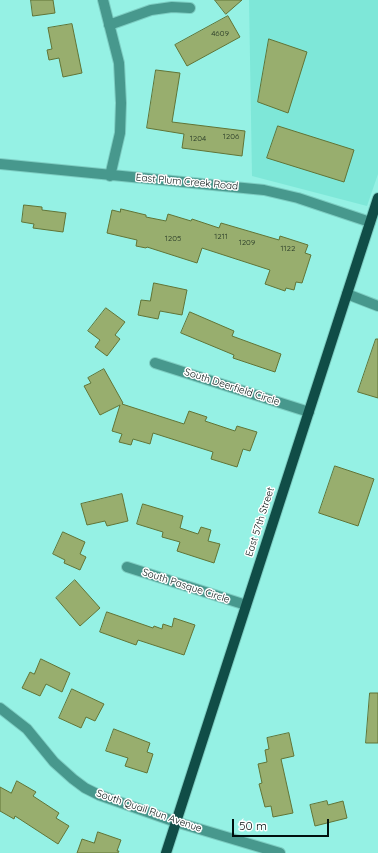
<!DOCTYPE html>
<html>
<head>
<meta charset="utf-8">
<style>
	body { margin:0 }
	#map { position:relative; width:378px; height:853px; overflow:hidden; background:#95f1e4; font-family:Quicksand,sans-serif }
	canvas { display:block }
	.scale { position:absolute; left:232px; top:819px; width:97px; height:18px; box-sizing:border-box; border:2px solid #00100e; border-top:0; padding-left:5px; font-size:12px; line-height:14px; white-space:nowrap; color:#00100e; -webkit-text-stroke:3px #fefefe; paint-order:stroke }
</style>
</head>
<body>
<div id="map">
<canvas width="378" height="853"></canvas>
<div class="scale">50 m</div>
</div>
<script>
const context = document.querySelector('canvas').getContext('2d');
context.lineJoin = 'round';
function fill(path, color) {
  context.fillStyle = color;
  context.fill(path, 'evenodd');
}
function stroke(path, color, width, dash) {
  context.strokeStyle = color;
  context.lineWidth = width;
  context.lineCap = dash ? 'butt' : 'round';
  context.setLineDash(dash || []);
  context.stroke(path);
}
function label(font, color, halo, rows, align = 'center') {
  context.font = font + ' Quicksand,sans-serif';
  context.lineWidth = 3;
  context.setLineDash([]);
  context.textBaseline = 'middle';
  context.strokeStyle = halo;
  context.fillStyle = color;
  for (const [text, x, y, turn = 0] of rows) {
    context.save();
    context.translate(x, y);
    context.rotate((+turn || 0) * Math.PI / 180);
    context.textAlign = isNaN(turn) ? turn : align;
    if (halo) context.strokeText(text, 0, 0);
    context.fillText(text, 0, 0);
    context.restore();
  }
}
const built = new Path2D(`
	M249 0H378V174L367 206 252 176Z`);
const building = new Path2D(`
	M31 0H53L55 13 33 16Z
	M215 0H242L226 14Z
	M228 16 240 37 187 66 175 45Z
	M72 24 82 73 63 77 59 58 49 60 47 50 52 49 48 28Z
	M269 39 307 52 288 113 258 102Z
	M156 70 180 73 172 122 245 131 242 156 182 148 184 134 147 128Z
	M278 126 354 150 344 182 267 158Z
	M24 205 42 207V210L66 213 63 232 33 228 34 224 22 222Z
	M121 209 146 215V217L166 221 168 214 191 221 192 219 219 228 221 223 279 240 280 236 308 245 305 253 311 255 302 283 296 282 294 290 286 288 285 291 265 284 270 270 202 248 197 263 147 247 146 248 136 246 137 240 107 233 112 210 120 212Z
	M154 283 187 290 182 315 160 311 158 319 138 315 141 300 150 301Z
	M106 308 125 322 115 335 120 339 107 356 95 347 100 340 88 331Z
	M190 312 234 331 232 336 281 354 275 372 233 358 234 355 181 333Z
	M376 339H378V398L358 392Z
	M104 369 123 403 122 404 184 424 189 411 207 417 205 421 235 431 237 426 257 432 250 451 243 449 237 467 211 459 213 452 153 433 150 444 133 439 131 445 119 442 122 434 112 431 120 405 100 415 84 386 91 383 88 378Z
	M335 466 374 479 358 526 319 513Z
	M122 494 128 521 107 526 105 521 87 525 81 504Z
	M143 504 183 516 180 528 198 534 201 527 211 530 208 541 220 544 214 563 177 551 180 542 162 537 163 532 137 524Z
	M63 532 85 542 80 554 86 557 80 570 64 563 65 560 53 554Z
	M75 580 100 608 80 626 56 598Z
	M107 612 153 628 154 626 162 629 163 624 172 627 174 618 195 625 184 655 138 640 136 645 100 632Z
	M41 659 70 673 62 692 46 684 40 696 22 688 30 672 34 674Z
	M72 689 104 704 95 721 86 717 81 728 59 718Z
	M370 693H378V743H366Z
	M114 729 150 743 147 752 153 754 147 773 125 766 128 758 106 751Z
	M289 733 294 756 281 759 293 813 273 817 271 806 265 807 259 784 262 783 258 764 267 762 265 750 269 749 267 738Z
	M17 781 36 792 33 796 59 813 56 818 69 826 58 844 15 816 14 819 0 811V787L11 793Z
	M327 801 328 805 343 801 347 818 315 826 310 805Z
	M98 832 121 840 117 851H119L118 853H77L82 839 94 843Z`);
const minor = new Path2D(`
	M103 0 119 63 121 103 120 133 110 176
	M109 25 151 10 172 7 190 8
	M0 164 264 190 298 198 370 222
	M347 294 378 306
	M155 363 309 412
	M127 567 246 605
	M0 708 27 729 54 762 73 779 85 788 99 795 176 822 280 853`);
const major = new Path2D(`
	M166 853 378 198`);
const numberNames = [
	["4609",220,34],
	["1206",231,137],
	["1204",198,139],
	["1211",221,237],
	["1205",173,239],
	["1209",247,243],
	["1122",288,249]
];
const streetNames = [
	["East Plum Creek Road",187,182,5],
	["South Deerfield Circle",232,387,18],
	["East 57th Street",260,522,-72],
	["South Pasque Circle",186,586,18],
	["South Quail Run Avenue",149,811,19]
];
fill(built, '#7ee7d8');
fill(building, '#98ae6e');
stroke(building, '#617436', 1);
stroke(minor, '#7dcdc2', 12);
stroke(major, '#7dcdc2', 12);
stroke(minor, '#47988d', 10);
stroke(major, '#104d47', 10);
label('8px', '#263826', null, numberNames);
label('10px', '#00100e', '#fefefe', streetNames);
</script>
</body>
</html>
